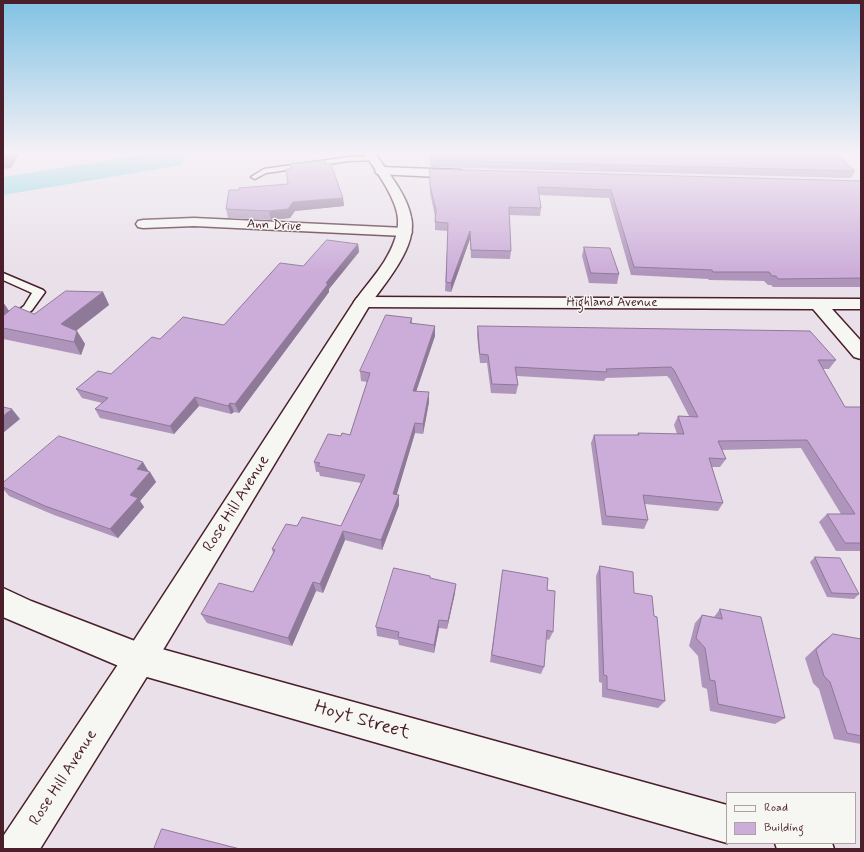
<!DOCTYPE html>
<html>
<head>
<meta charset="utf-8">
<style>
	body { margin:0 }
	#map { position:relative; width:864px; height:852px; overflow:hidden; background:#e9e0ea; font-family:Mynerve,sans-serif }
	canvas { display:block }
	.frame { position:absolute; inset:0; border:4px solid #4a1f2b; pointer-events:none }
	.legend { position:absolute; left:726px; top:792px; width:130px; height:52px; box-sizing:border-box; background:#f6f6f2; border:1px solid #b1a0a2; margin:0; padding:5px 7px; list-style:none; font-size:12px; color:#4a1f2b }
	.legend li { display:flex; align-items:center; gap:8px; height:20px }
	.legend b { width:20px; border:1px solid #b1a0a2 }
</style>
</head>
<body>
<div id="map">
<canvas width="864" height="852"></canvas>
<div class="frame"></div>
<ul class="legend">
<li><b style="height:5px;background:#f6f6f2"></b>Road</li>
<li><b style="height:11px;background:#ccadd9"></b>Building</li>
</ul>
</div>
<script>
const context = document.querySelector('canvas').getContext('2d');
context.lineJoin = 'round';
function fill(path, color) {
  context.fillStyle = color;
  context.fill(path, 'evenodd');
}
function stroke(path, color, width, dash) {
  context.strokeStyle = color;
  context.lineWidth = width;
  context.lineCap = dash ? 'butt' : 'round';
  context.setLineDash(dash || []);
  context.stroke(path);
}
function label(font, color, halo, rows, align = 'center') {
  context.font = font + ' Mynerve,sans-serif';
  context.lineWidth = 3;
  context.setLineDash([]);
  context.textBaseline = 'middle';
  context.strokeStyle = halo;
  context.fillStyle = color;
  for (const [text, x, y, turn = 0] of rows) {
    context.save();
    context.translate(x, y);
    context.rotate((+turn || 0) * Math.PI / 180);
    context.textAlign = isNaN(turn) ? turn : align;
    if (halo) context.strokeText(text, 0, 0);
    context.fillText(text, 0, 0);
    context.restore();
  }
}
const river = new Path2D(`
	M155 153H181L185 159 181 165 171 167 3 195V177Z`);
const service = new Path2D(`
	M373 156 377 158 376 160 349 161 266 173 255 179 251 177 264 169 349 157Z
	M3 273 43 290 45 292 32 310 7 331 3 332V322L24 306 32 293 3 280Z`);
const minor = new Path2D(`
	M381 167 460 170 464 171 466 174 464 177 460 178 377 174 375 171 377 168Z
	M194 218 405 228 410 229 412 232 410 235 405 236 194 226 143 228 138 227 136 224 138 221 143 220Z
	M363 297 861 299V309H832L861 341V359L854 357 813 309 363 307 357 306 354 302 357 298Z
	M3 588 31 601 140 643 727 805V843L140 675 3 617Z
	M775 843H832L834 849H777Z`);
const tertiary = new Path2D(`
	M364 153H375L377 156C389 174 407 195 411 217 418 245 387 281 371 303L151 670 40 849H3L4 835 129 648 354 302C364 288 375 276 384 262 392 249 399 234 398 219 397 199 375 169 364 153Z`);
const wall = new Path2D(`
	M430 153 561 158 559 153H835L855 171 851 178 430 167Z
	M326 164 343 198 344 206 295 211 290 218 271 220 228 218 226 209 288 184Z
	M430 169 861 181V287H773L771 285H768L764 281 709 280 708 279 631 275 609 198 539 195 541 208 540 216 509 215 511 251 510 259 471 258 470 239 451 292 445 291 448 231 435 230V216L430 193Z
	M358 244 359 252 329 289V292L239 413 234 412 231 414 199 406 174 434 100 418 95 409 102 403 82 398 76 389 111 374 160 339 224 325 303 266Z
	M584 247 619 274 617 284 589 283 582 256Z
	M103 292 109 305 76 331H77L85 344 81 355 3 339V302L9 311 34 314Z
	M412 318V323L435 336 416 391 429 402 423 434 415 433 396 495H399V505L382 550 345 540 323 593 316 591 292 646 207 623 201 614 253 592 273 553 272 549 297 526H341L361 483 320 476 319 472H316L314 462 341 436 350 435 367 382 361 381 360 371Z
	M478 326 836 360 829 369H823L845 407H861V551H836L819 522 827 514H841L801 448 722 450 726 459 720 467H712L723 503 718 511 645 504 648 520 644 529 602 525 591 443 594 435H637L638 433 677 434 674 425 678 416H689L670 379 667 376 606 378 604 381 517 376 518 385 516 394 491 393 487 363H480L477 335Z
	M149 472H150L156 482 140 501 144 507 118 538 54 515 9 496 3 489V483Z
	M815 557 859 594 854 599 827 597 810 562Z
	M600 566 634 593 654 616 665 701 658 708 602 697V683L599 682 596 576Z
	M503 570 547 590 553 632 549 640 546 639 544 667 541 674 490 662Z
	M430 578 455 593 447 629 439 628 434 653 399 645 398 640 377 636 376 627Z
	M720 609 785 718 775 724 710 711 707 689 702 687 698 656 689 646 695 623 702 615 714 617Z
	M833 634 861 639V744L834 739 819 689 813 683 805 658 822 642Z`);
const shadedWall = new Path2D(`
	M7 153H20L11 168 3 169V157Z
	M343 198 344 206 295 211 290 218 271 220 269 211 293 202Z
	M470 231V239L451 292V283Z
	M358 244 359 252 329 289V292L239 413 235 404 326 283Z
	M103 292 109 305 68 337 61 324Z
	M3 302 11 314 3 321Z
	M435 326V336L413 401V391Z
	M77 331 85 344 81 355 74 342Z
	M429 392V402L423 434V424Z
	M195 397 199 406 174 434 170 426Z
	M230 403 234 412 231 414 228 406Z
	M12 409 20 419 3 433V416Z
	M415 423V433L394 504 393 494Z
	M143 462 149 472 137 469Z
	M150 472 156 482 140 501 144 507 118 538 110 529 130 495Z
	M399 495V505L382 550 381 540Z
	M343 531 345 540 323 593 320 584Z
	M313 582 316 591 292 646 288 638Z
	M456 584 455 593 447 629 448 621Z
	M439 620V628L434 653V645Z`);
const building = new Path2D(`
	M3 153H7L4 157H3Z
	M430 153H549L564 159 562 153H835L855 171 430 160Z
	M325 161 326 164H331L343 198 293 202 288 209 269 211 226 209 229 190H239V188L288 184 286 169H291L290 164Z
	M430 169 861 181V278L778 279 776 276H772L769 272H713L712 270 634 267 611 190 538 187 541 208 509 207 511 251 471 250 470 231 451 283 446 282 448 223 435 222 436 210 430 186Z
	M327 240 358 244 326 283 328 284 235 404 230 403 228 406 195 397 170 426 95 409 108 398 76 389 98 371 111 374 152 337 160 339 183 317 224 325 280 263 303 266Z
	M584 247 610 248 619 274 591 273Z
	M66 291 103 292 61 324 77 331 74 342 3 328V316L15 306 34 314Z
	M386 315 412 318 410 323 435 326 413 391 429 392 423 424 415 423 393 494 399 495 381 540 343 531 320 584 313 582 288 638 201 614 219 583 253 592 275 550 272 549 286 524 297 526 302 517 341 526 365 475 318 466 320 463 314 462 328 434 341 436 342 433 350 435 370 373 360 371Z
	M478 326 810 331 836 360H818L845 407H861V543H845L827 514H855L807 440 718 441 726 459 709 458 723 503 643 495 648 520 606 516 594 435H639L638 433 684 434 678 416 698 417 674 370 671 367 606 369 607 372 515 367 518 385 492 384 488 355 480 354Z
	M3 407 12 409 3 416Z
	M59 436 143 462 137 469 150 472 130 495 138 498 110 529 45 506 3 487V483Z
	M815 557 840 558 859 594 832 593Z
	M600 566 633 572 634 593 652 596 654 616 657 617 665 701 607 689V676L604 675Z
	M394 568 430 576V578L456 584 448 621 439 620 434 645 398 637 399 632 376 627Z
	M503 570 548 578 547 590 555 591 553 632 547 630 544 667 492 655Z
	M720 609 761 617 785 718 718 704 715 681 710 680 705 648 696 638 702 615 722 619Z
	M833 634 861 639V736L847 733 830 682 824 676 816 650Z
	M162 829 240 849H154Z`);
const farStreetnames = [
	["Ann Drive",274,226,3],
	["Highland Avenue",612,303]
];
const streetNames = [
	["Rose Hill Avenue",237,504,-58],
	["Rose Hill Avenue",64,778,-57]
];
const nearStreetnames = [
	["Hoyt Street",362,721,16]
];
fill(river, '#86d7df');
stroke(service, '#4a1f2b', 3);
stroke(minor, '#4a1f2b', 3);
stroke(tertiary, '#4a1f2b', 3);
fill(service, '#f6f6f2');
fill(minor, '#f6f6f2');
fill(tertiary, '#f6f6f2');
fill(wall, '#af95bb');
fill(shadedWall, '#8f7998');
fill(building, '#ccadd9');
stroke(building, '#8f7998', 1);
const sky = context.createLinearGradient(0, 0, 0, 273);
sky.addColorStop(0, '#81c2e4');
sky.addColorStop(0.56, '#f5f1f6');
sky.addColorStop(1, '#f5f1f600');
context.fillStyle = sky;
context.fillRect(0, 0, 864, 273);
label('13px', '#4a1f2b', '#f6f6f2', farStreetnames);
label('16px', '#4a1f2b', '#f6f6f2', streetNames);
label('19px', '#4a1f2b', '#f6f6f2', nearStreetnames);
</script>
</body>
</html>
